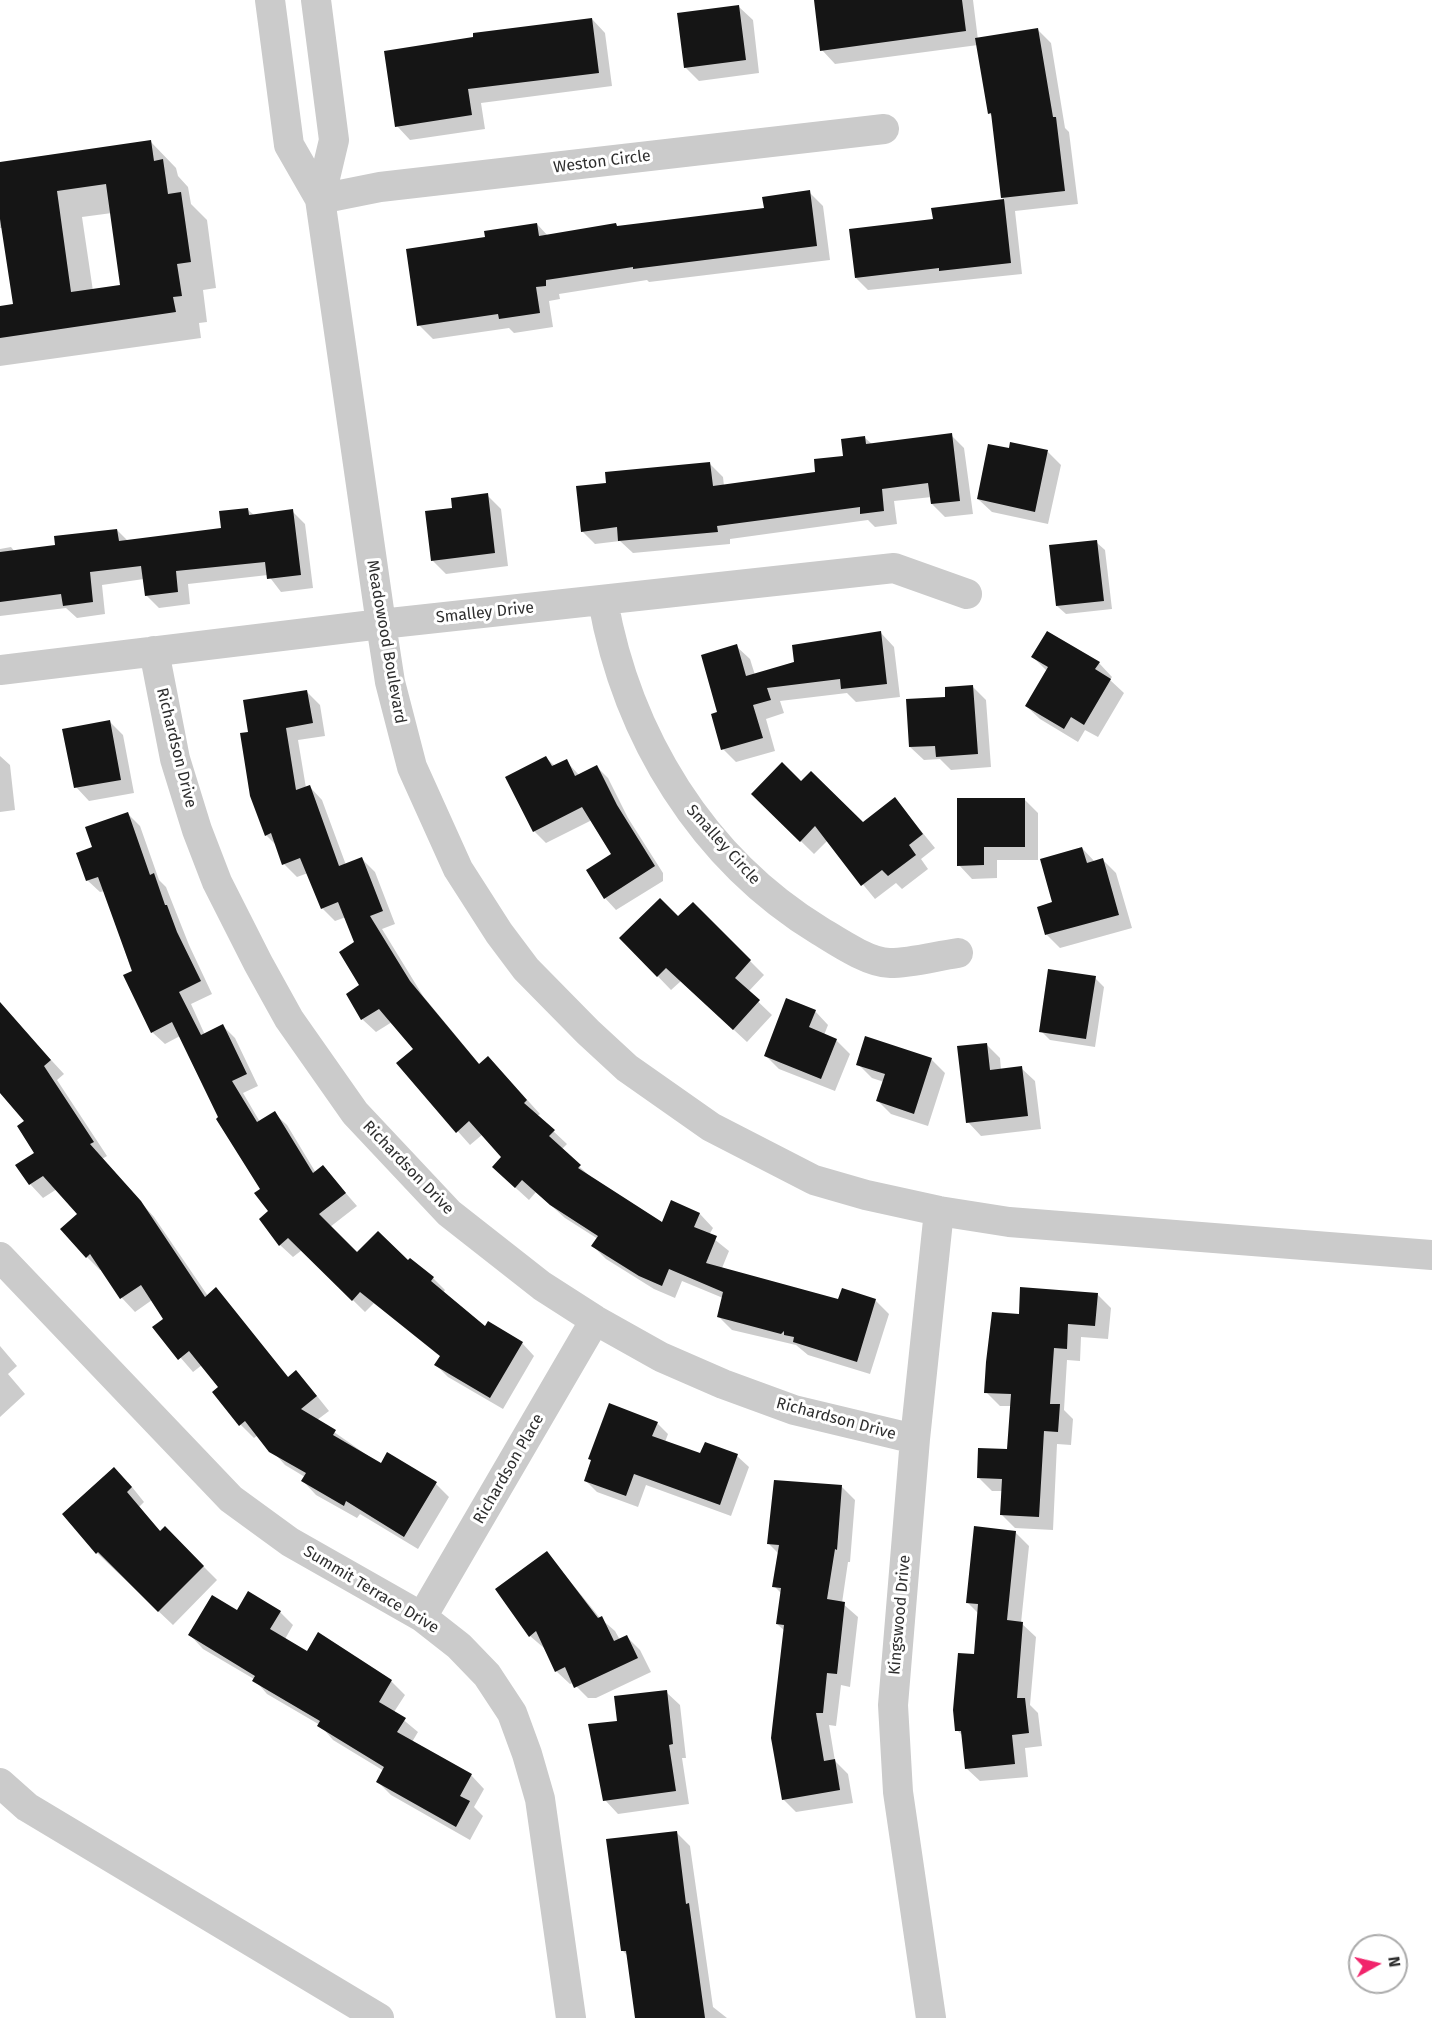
<!DOCTYPE html>
<html>
<head>
<meta charset="utf-8">
<style>
	body { margin:0 }
	#map { position:relative; width:1432px; height:2018px; overflow:hidden; background:#fff; font-family:"Fira Sans",sans-serif }
	canvas { display:block }
	.north { position:absolute; left:1348px; top:1934px; width:60px; height:60px; box-sizing:border-box; background:#fff; border:2px solid #ababab; border-radius:50%; rotate:82deg; font-size:16px; font-weight:700; line-height:24px; text-align:center; color:#2e2e2e }
	.north::after { content:''; display:block; margin:auto; width:21px; height:27px; background:#f1246b; clip-path:polygon(50% 0,100% 100%,50% 72%,0 100%) }
</style>
</head>
<body>
<div id="map">
<canvas width="1432" height="2018"></canvas>
<div class="north">N</div>
</div>
<script>
const context = document.querySelector('canvas').getContext('2d');
context.lineJoin = 'round';
function fill(path, color) {
  context.fillStyle = color;
  context.fill(path, 'evenodd');
}
function stroke(path, color, width, dash) {
  context.strokeStyle = color;
  context.lineWidth = width;
  context.lineCap = dash ? 'butt' : 'round';
  context.setLineDash(dash || []);
  context.stroke(path);
}
function label(font, color, halo, rows, align = 'center') {
  context.font = font + ' "Fira Sans",sans-serif';
  context.lineWidth = 6;
  context.setLineDash([]);
  context.textBaseline = 'middle';
  context.strokeStyle = halo;
  context.fillStyle = color;
  for (const [text, x, y, turn = 0] of rows) {
    context.save();
    context.translate(x, y);
    context.rotate((+turn || 0) * Math.PI / 180);
    context.textAlign = isNaN(turn) ? turn : align;
    if (halo) context.strokeText(text, 0, 0);
    context.fillText(text, 0, 0);
    context.restore();
  }
}
const shadow = new Path2D(`
	M816 0H973L978 40 1038 30 1051 43 1065 128 1069 132 1078 204 1015 211 1022 274 868 290 856 278 934 220 933 209 1005 200 1002 198 992 116 989 113 978 45 835 64 822 50Z
	M739 7 753 20 759 73 699 81 685 67Z
	M592 19 605 33 612 86 481 103 485 129 410 140 397 126Z
	M150 141 176 168 178 176 188 187 191 204 207 220 216 288 203 290 207 322 199 323 201 338 0 366V307L14 305 3 228H0V163ZM112 213 122 287 93 291 82 217Z
	M809 192 823 206 830 260 649 282 647 280 559 294 560 299 549 301 553 327 514 333 509 328 433 339 419 325 487 238 537 224 548 236 766 209Z
	M951 435 964 448 973 514 945 517 932 504V497L894 501 897 524 875 527 868 520 730 539V544L633 553 620 541 595 544 582 531 608 484 710 464 723 477 724 486 817 473 844 457 865 438 872 444Z
	M1048 452 1061 465 1048 524 992 512 978 499Z
	M487 495 501 509 508 566 446 574 433 561 454 509Z
	M247 509 254 515 292 511 305 524 313 588 281 592 268 575 188 584 190 604 159 608 146 595 144 579 102 585 105 614 77 618 66 608 0 616V549L11 547 15 552 57 547 117 530 128 541 223 530Z
	M1096 542 1105 550 1112 609 1066 614 1057 606Z
	M881 633 894 647 900 697 856 702 847 693 780 701 784 713 766 719 775 751 736 762 723 749 736 646 750 659 755 675Z
	M1033 657 1099 663 1112 677 1110 680 1124 693 1098 737 1085 730 1078 742 1040 719 1026 706 1047 671Z
	M972 686 986 700 991 767 951 770 940 759 924 760 910 747 947 698Z
	M306 691 320 705 325 736 298 740 306 788 309 786 322 800 346 865 362 859 375 872 395 924 382 929 423 996 480 1065 501 1071 540 1114 537 1116 567 1144 561 1150 593 1179 663 1224 672 1202 700 1214 713 1228 709 1235 729 1251 722 1268 839 1301 875 1300 889 1314 870 1374 808 1355 796 1345 732 1330 718 1316 723 1298 682 1281 675 1298 654 1289 606 1259 593 1246 598 1239 565 1218 536 1192 529 1200 507 1180 503 1157 483 1134 470 1145 398 1064 415 1049 392 1022 376 1032 362 1019 356 943 346 917 335 921 322 908 308 873 297 877 284 864 277 846 266 835 250 733Z
	M109 721 123 735 134 793 89 801 76 787Z
	M0 756 10 765 15 810 0 812Z
	M546 758 555 766 566 761 579 775 597 767 608 778 628 818 663 873V881L616 910 605 898 613 854 592 820 546 843 534 831 507 777Z
	M801 783 862 824 895 799 935 848 921 859 928 869 902 889 896 883 875 899 827 841 814 854 753 794Z
	M1024 799 1038 813V860H997V878L972 879 959 865Z
	M127 813 140 826 159 880 166 887 189 945 212 994 191 1004 205 1035 223 1026 235 1038 258 1086 243 1093 260 1122 274 1113 287 1125 316 1173 323 1167 357 1206 330 1227 357 1254 408 1263 433 1278 445 1290 443 1293 485 1328 522 1343 534 1356 503 1409 448 1377 436 1365 441 1357 374 1303 365 1312 302 1250 293 1257 280 1245 261 1189 220 1118 180 1036 165 1044 152 1032 105 891 100 892 87 880 94 848Z
	M1082 848 1095 862 1103 860 1116 873 1132 928 1060 948 1047 935 1039 908 1054 903Z
	M693 904 764 975 748 992 772 1015 747 1042 681 981 671 990 621 938 678 918Z
	M1095 978 1104 987 1095 1047 1050 1040 1041 1031Z
	M5 1010 64 1074 57 1080 107 1156 102 1159 154 1217 208 1296 216 1289 289 1378 309 1386 329 1411 317 1420 381 1465 436 1484 449 1497 418 1549 360 1514 357 1518 316 1495 303 1481 305 1477 285 1465 258 1435 254 1438 241 1425 220 1388 202 1365 193 1372 154 1327 165 1319 152 1300 135 1312 122 1298 102 1269 100 1270 87 1257 79 1214 57 1189 43 1198 30 1184 36 1153 26 1122 0 1093V1014Z
	M815 1011 828 1025 824 1035 836 1040 850 1054 835 1091 779 1069 765 1055Z
	M986 1044 1000 1058 1001 1070 1021 1068 1035 1081 1041 1129 981 1136 968 1122Z
	M931 1059 945 1073 928 1126 891 1114 878 1101 884 1082 872 1078 858 1064Z
	M1097 1294 1111 1308 1108 1339 1081 1337 1080 1361 1067 1360 1064 1410 1073 1419 1071 1445 1057 1444 1053 1530 1015 1528 1001 1514 1002 1491H992L978 1477 1008 1451 1011 1406H1000L986 1392 1020 1316Z
	M0 1346 17 1366 8 1374 25 1394 0 1417Z
	M657 1423 668 1434 665 1442 701 1455 737 1456 749 1467 731 1516 646 1485 638 1507 597 1492 585 1480Z
	M128 1482 144 1502 139 1507 161 1532 165 1528 217 1580 173 1625 97 1553 64 1514Z
	M841 1486 855 1500 850 1562H848L842 1603 858 1617 850 1687 841 1685 836 1726 829 1725 835 1761 848 1774 853 1803 796 1812 783 1799 785 1631 777 1624 782 1594 774 1586 779 1554 769 1544Z
	M1015 1532 1029 1546 1021 1623 1036 1637 1030 1705 1038 1713 1042 1746 1025 1748 1028 1777 980 1781 966 1768 964 1737 957 1730 976 1655 979 1614 967 1602Z
	M547 1553 600 1618 615 1631 620 1640 627 1637 640 1650 651 1672 596 1698H588L573 1683 570 1684 556 1671 544 1648 530 1636Z
	M238 1612H280L293 1625 285 1639 307 1653 318 1634 391 1681 405 1695 394 1712 418 1732 412 1742 471 1775 484 1789 474 1807 483 1816 470 1840 391 1795 378 1782 384 1771 333 1740 320 1725 267 1694 254 1679 203 1649 190 1635Z
	M666 1692 680 1705 686 1758H682L689 1804 618 1814 605 1800 619 1722Z
	M676 1832 690 1846 713 2007 727 2018H636L628 1956 623 1951Z`);
const building = new Path2D(`
	M814 0H962L966 31 820 51Z
	M739 5 746 60 684 68 677 13Z
	M592 18 599 73 468 89 472 115 395 127 384 51 473 37V33Z
	M1038 28 1053 117H1056L1065 191 1001 198 991 113 988 114 975 38Z
	M151 140 154 161 163 159 168 194 181 192 191 262 177 264 182 296 173 297 176 312 0 338V306L13 304 0 219V162ZM106 184 120 285 71 292 57 191Z
	M810 190 817 246 633 269V267L546 280V286L536 287 540 313 499 319 498 314 417 326 406 249 485 237 484 231 537 223 539 236 616 223 617 226 764 208 762 197Z
	M1004 199 1011 263 939 271V268L855 278 849 229 933 219 931 208Z
	M952 433 960 501 931 504 928 483 882 489 884 511 860 514V507L717 526 718 532 618 541 617 527 581 532 576 486 606 483 605 472 710 462 713 486 815 472 814 459 843 456 841 439 865 436 866 444Z
	M1010 442 1048 450 1035 512 977 499 988 444 1009 448Z
	M488 493 495 553 431 561 425 511 452 508 451 498Z
	M248 508 249 515 293 509 301 575 267 579 265 562 176 571 178 592 145 596 141 566 90 572 93 602 63 606 61 594 0 602V552L55 545 54 536 117 529 119 541 221 528 219 511Z
	M1097 540 1104 601 1056 606 1049 545Z
	M881 631 887 684 841 689 840 679 767 688 771 700 753 705 763 738 721 750 711 714 717 712 701 655 737 644 746 676 794 662 792 645Z
	M1047 631 1100 662 1095 669 1111 679 1084 725 1071 717 1064 729 1025 706 1048 667 1031 657Z
	M973 685 978 754 936 757 935 746 909 747 906 699 945 697V687Z
	M307 690 313 723 286 728 296 790 310 785 339 866 362 857 383 911 370 916 410 981 479 1064 488 1056 527 1100 524 1103 555 1130 549 1136 581 1165 578 1168 662 1222 671 1200 700 1213 694 1227 717 1236 706 1263 838 1299 842 1288 876 1299 857 1362 793 1342 794 1337 784 1335V1331L781 1334 717 1317 723 1292 669 1269 662 1286 639 1276 591 1246 598 1236 550 1205 522 1180 515 1188 492 1167 501 1157 469 1121 456 1133 396 1063 413 1049 379 1009 361 1020 346 994 359 985 339 952 354 942 338 902 321 909 300 858 282 865 271 833 265 836 250 796 240 733 248 732 243 700Z
	M110 720 121 780 74 788 62 729Z
	M546 756 552 766 567 759 575 776 597 765 617 805 655 866 604 899 586 870 611 854 582 807 533 832 505 777Z
	M782 762 801 781 811 771 863 822 895 797 923 834 909 845 916 855 888 876 882 870 861 886 815 826 800 842 751 794Z
	M957 798H1025V847H984V865L957 866Z
	M128 812 150 875 154 873 165 905H167L177 932 201 981 179 992 201 1035 223 1024 247 1074 232 1081 257 1122 275 1111 313 1173 323 1165 346 1193 319 1214 357 1252 378 1231 408 1260 410 1258 434 1277 431 1281 485 1326 488 1321 523 1342 490 1398 434 1365 440 1356 360 1292 352 1301 288 1238 279 1246 259 1219 268 1211 254 1193 260 1189 216 1119 218 1117 172 1022 151 1033 123 975 132 971 98 877 86 881 76 853 92 847 85 827Z
	M1082 847 1087 863 1103 858 1119 915 1045 935 1037 907 1052 902 1040 859Z
	M660 898 678 916 693 902 751 960 735 978 760 1000 733 1030 666 968 657 977 619 938Z
	M1048 969 1096 976 1086 1039 1039 1032Z
	M786 998 816 1010 809 1027 837 1039 821 1079 764 1056Z
	M0 1002 51 1060 44 1066 94 1142 90 1144 141 1201 205 1297 216 1287 288 1377 296 1370 317 1396 301 1409 336 1430 333 1435 381 1463 387 1452 437 1482 404 1537 346 1501 344 1506 301 1481 306 1473 269 1452 245 1421 239 1426 212 1392 218 1387 189 1351 178 1360 152 1327 163 1319 141 1285 120 1299 90 1254 86 1258 60 1229 77 1214 43 1176 29 1185 15 1165 34 1153 17 1126 24 1121 0 1093Z
	M865 1036 932 1058 914 1114 876 1101 885 1074 856 1065Z
	M987 1043 990 1070 1022 1066 1028 1116 966 1123 957 1046Z
	M1020 1287 1098 1293 1095 1326 1068 1324 1067 1349 1054 1348 1050 1404H1060L1058 1432 1044 1431 1039 1517 1000 1515 1002 1479 977 1478 978 1448 1007 1449 1011 1394 984 1393 986 1362 992 1312 1019 1314Z
	M609 1403 658 1422 652 1436 700 1453 705 1442 738 1454 720 1505 634 1474 626 1496 584 1481 591 1460 588 1459Z
	M114 1467 132 1487 127 1492 160 1531 165 1526 204 1566 158 1612 98 1552 96 1554 62 1514Z
	M774 1480 842 1485 837 1550 835 1549 827 1599 845 1602 837 1674 827 1673 823 1713H816L824 1761 835 1759 840 1790 782 1800 771 1738 784 1625 776 1624 781 1588 772 1587 779 1545 767 1544Z
	M974 1526 1016 1531 1007 1620 1023 1622 1017 1698H1025L1029 1733 1012 1735 1015 1764 965 1769 961 1731H955L953 1710 958 1653 974 1654 978 1604 966 1603Z
	M547 1551 598 1618 602 1616 614 1641 627 1635 638 1658 574 1688 565 1667 555 1672 536 1631 529 1637 495 1589Z
	M248 1591 281 1611 270 1629 307 1651 318 1632 392 1680 379 1702 406 1718 397 1732 472 1774 460 1796 470 1801 456 1827 376 1782 384 1767 317 1726 320 1721 252 1681 255 1676 188 1635 212 1595 237 1610Z
	M667 1690 673 1744 669 1745 676 1791 603 1801 588 1724 617 1721 614 1696Z
	M677 1831 686 1904 689 1903 705 2018H635L626 1951H621L606 1839Z`);
const street = new Path2D(`
	M270 0 289 145 320 199
	M316 0 334 140 320 199 381 624 390 682 412 767 458 869 499 933 526 969 588 1032 627 1068 711 1127 814 1180 866 1195 939 1211 1009 1222 1432 1255
	M320 199 380 187 884 129
	M603 601C627 736 702 859 820 931 838 942 869 963 890 963 912 963 936 956 958 953
	M154 651 175 759 197 830 217 882 258 963 289 1019 355 1113 449 1213 542 1286 595 1320 661 1357 723 1384 794 1410 915 1439
	M0 670 381 624 894 568 967 594
	M0 1257 231 1499 290 1542 422 1617 459 1646 487 1675 512 1713 527 1754 540 1799 571 2018
	M422 1617 595 1320
	M0 1783 27 1807 379 2018
	M931 2018 898 1792 893 1705 915 1439 939 1211`);
const streetNames = [
	["Weston Circle",602,162,-7],
	["Smalley Drive",485,613,-6],
	["Meadowood Boulevard",386,642,80],
	["Richardson Drive",176,748,76],
	["Smalley Circle",723,845,48],
	["Richardson Drive",408,1168,46],
	["Richardson Drive",836,1419,15],
	["Richardson Place",509,1469,-60],
	["Summit Terrace Drive",371,1590,31],
	["Kingswood Drive",900,1615,-85]
];
fill(shadow, '#0003');
fill(building, '#151515');
stroke(street, '#cbcbcb', 30);
label('16px', '#2e2e2e', '#fff', streetNames);
</script>
</body>
</html>
